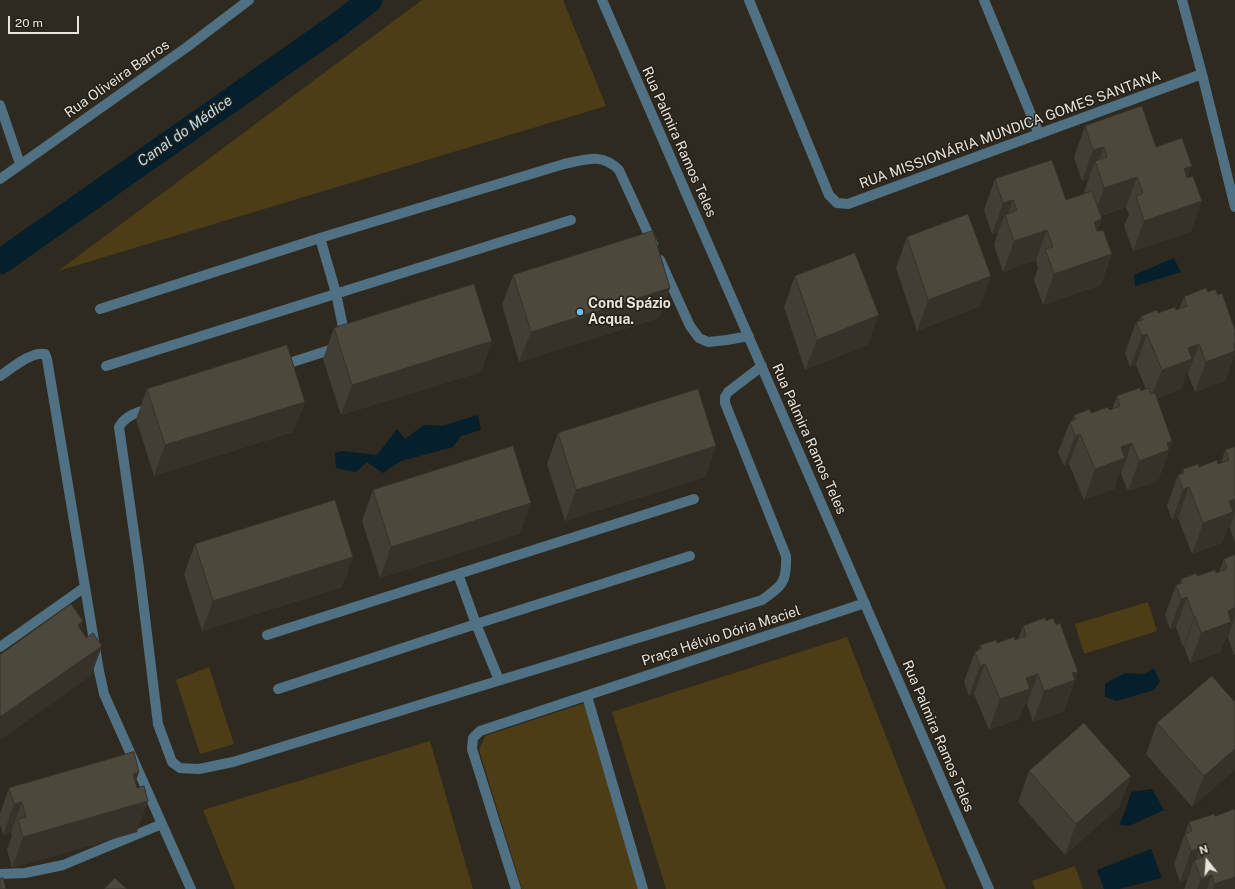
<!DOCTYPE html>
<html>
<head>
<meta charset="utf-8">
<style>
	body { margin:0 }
	#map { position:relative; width:1235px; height:889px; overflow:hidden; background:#2f2a1f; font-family:"Public Sans",sans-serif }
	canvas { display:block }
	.north { position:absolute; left:1187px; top:841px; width:40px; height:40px; -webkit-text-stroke:3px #252015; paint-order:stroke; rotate:343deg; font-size:11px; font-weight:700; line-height:16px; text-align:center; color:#e7e4dc }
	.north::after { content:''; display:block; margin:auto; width:14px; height:18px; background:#e7e4dc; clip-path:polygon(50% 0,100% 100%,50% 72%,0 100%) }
	.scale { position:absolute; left:8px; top:16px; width:71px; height:18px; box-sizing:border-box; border:2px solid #e7e4dc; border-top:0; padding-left:5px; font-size:12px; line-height:14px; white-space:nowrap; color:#e7e4dc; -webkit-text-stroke:3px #252015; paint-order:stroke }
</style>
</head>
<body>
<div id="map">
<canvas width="1235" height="889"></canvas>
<div class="north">N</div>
<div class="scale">20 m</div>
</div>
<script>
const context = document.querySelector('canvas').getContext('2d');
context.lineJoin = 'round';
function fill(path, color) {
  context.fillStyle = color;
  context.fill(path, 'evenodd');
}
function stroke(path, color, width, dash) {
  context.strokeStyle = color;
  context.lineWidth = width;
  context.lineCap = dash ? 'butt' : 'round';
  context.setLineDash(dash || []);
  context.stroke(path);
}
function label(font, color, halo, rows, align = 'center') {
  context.font = font + ' "Public Sans",sans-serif';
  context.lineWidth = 3;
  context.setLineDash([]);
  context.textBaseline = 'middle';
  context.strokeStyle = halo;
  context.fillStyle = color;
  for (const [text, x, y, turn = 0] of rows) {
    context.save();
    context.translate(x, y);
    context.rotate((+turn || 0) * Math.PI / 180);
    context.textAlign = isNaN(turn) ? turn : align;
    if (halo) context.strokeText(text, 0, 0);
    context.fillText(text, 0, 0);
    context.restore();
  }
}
const green = new Path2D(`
	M422 0H563L606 106 58 271Z
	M1148 602 1157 631 1084 654 1075 624Z
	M847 637 946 889H666L612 712Z
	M209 667 234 744 200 754 176 680Z
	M585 703 639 889H522L479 750 485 736Z
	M430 741 473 889H235L203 810Z
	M1075 866 1083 889H1035L1032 881Z`);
const water = new Path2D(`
	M1174 258 1181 272 1135 286 1134 275Z
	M478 415 481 430 461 436 453 447 401 461 383 473 367 462 356 472 336 468 335 453 342 451 377 455 397 429 405 439 424 425 442 426Z
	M1154 668 1160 682 1154 690 1117 701 1105 697V684L1125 673 1144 674Z
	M1152 789 1164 810 1129 826 1119 825 1126 809 1131 792Z
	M1151 849 1162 878 1119 889H1104L1097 870Z`);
const canal = new Path2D(`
	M0 262 338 25 370 0`);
const minor = new Path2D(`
	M602 0 989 889
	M749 0 829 195 837 203 848 204 1202 74
	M984 0 1039 134
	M1182 0 1202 74 1235 207
	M0 105 20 164
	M0 179 187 47 249 0
	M660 260 690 326 699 338 708 342 727 340 749 336
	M100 309 320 238
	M106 366 571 220
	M280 366 336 348 342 343 345 337 336 293 320 238 564 164C586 160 601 152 619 170L653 244
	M0 376C11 369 31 351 45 354L47 359 99 671 104 694 191 889
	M151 408C138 412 126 415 119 427L139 568 158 724 172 762 180 768 199 769 233 762 762 600C783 585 787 582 786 556L725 403V397L728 392 762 366
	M267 635 458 574
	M0 647 85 587
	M499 680 476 624 690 556
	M278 689 476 624 458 574 694 499
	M587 696 643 889
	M0 874 25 873 63 865 162 824
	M516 889 472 749 473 738 480 731 865 603`);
const wall = new Path2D(`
	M1085 126 1156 147 1187 178 1191 232 1133 251 1124 226 1129 215 1126 207 1101 216 1097 231 1101 285 1043 305 1034 280 1038 268 1036 260 1003 272 994 245 998 232 992 234 984 210 995 179 1066 200 1085 194 1084 192 1089 178 1082 181 1074 157Z
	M907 237 991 276 980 306 917 331 896 268Z
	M513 275 670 288 659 318 519 362 502 305Z
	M795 276 868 345 805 370 784 307Z
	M1184 297 1235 354 1225 381 1195 392 1188 374 1186 375 1181 389 1157 398 1172 441 1158 481 1128 491 1121 474H1119L1114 489 1084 500 1069 464 1064 466 1058 452 1070 422 1072 421 1074 415 1109 410 1112 409 1117 396 1141 391 1146 389 1136 365 1130 367 1125 353 1136 322 1139 321 1141 316 1158 313 1179 309Z
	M334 328 492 341 481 372 341 415 323 359Z
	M147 389 305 402 293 432 154 476 136 419Z
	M558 433 716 446 705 477 565 521 547 464Z
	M1235 447V543L1230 528H1227L1222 543 1192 554 1178 518 1172 520 1167 506 1178 475H1181L1183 469 1218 464 1221 463 1225 450Z
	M373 490 520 534 380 578 362 521Z
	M195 544 353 557 342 587 202 631 184 574Z
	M1235 555V654L1234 655 1228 637 1226 638 1220 652 1190 663 1184 647H1183L1176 627 1170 629 1165 615 1176 585 1179 584 1181 579 1216 573 1219 572 1224 559Z
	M1046 621 1056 625 1078 672 1064 711 1033 722 1027 704 1024 705 1019 719 989 730 974 694 969 696 964 682 975 652 978 651 980 645 1015 640 1018 639 1023 626Z
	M1235 702 1192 807 1146 754 1157 723Z
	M1029 771 1131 776 1119 807 1065 855 1018 802Z
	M139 772 135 782 137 832 12 868 7 850 12 836 11 832 3 835 0 824V814L9 788Z
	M1215 816 1235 889H1184L1188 879 1180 882 1174 864 1189 822Z`);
const shadedWall = new Path2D(`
	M1104 147 1097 166 1095 161 1089 178 1082 181 1093 150Z
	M1192 166 1181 197 1184 169Z
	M1137 177 1126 207 1093 218 1104 188Z
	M1013 200 1006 219 1005 215 998 232 992 234 1003 203Z
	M1202 201 1191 232 1133 251 1144 221Z
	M1102 219 1091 250 1094 222Z
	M1047 230 1036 260 1003 272 1014 241Z
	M1112 254 1101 285 1043 305 1054 274Z
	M991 276 980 306 917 331 928 300Z
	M670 288 659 318 519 362 531 332Z
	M879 315 868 345 805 370 817 340Z
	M1147 334 1136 365 1130 367 1142 336Z
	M492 341 481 372 341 415 352 385Z
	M1199 344 1188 374 1186 375 1181 389 1150 400 1162 370 1188 348Z
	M1234 344H1235V354L1225 381 1195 392 1206 362Z
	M305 402 293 432 154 476 165 445Z
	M1080 434 1069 464 1064 466 1075 436Z
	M1172 441 1158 481 1128 491 1139 461 1167 443Z
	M1132 443 1121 474H1119L1114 489 1084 500 1095 469 1121 447Z
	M716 446 705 477 565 521 576 490Z
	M1189 487 1178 518 1172 520 1183 490Z
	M1235 499V513L1230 528H1227L1222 543 1192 554 1203 523 1229 501Z
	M531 503 520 534 380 578 391 547Z
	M353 557 342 587 202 631 213 601Z
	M1187 597 1176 627 1170 629 1181 599Z
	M1235 608V617L1228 637 1226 638 1220 652 1190 663 1201 633 1228 611Z
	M1195 616 1184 647H1183L1194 617Z
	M83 621 72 652 78 625Z
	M102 646 91 676 0 740V717Z
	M985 664 974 694 969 696 980 666Z
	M1078 672 1064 711 1033 722 1044 691 1072 673Z
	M1038 674 1027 704 1024 705 1019 719 989 730 1000 699 1026 678Z
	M1235 749V770L1192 807 1204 776Z
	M139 772 128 802 133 774Z
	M1131 776 1119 807 1065 855 1076 824Z
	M148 801 137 832 12 868 23 837Z
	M22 802 11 832 3 835 14 804Z
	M1200 848 1195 862 1194 860 1188 879 1180 882 1191 851Z
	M1235 866V889H1213L1214 884Z
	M1212 875 1207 889H1197L1201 879Z`);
const building = new Path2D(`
	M1142 106 1156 147 1182 138 1192 166 1184 169 1187 178 1193 176 1202 201 1144 221 1136 196 1143 193 1137 177 1104 188 1095 161 1107 157 1104 147 1093 150 1085 126Z
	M1052 160 1066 200 1092 191 1102 219 1094 222 1097 231 1103 230 1112 254 1054 274 1045 249 1053 247 1047 230 1014 241 1005 215 1017 210 1013 200 1003 203 995 179Z
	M968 214 991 276 928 300 907 237Z
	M653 231 670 288 531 332 513 275Z
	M855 253 879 315 817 340 795 276Z
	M474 284 492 341 352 385 334 328Z
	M1206 288 1208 292 1215 289 1218 295 1222 293 1235 330V344H1234L1235 348V351L1206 362 1199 344 1188 348 1192 359 1162 370 1147 334 1142 336 1136 322 1143 320 1141 316 1157 310 1158 313 1175 307 1176 310 1187 306 1184 297Z
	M287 345 305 402 165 445 147 389Z
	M1140 388 1141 391 1148 388 1151 394 1155 393 1172 441 1167 443 1169 450 1139 461 1132 443 1121 447 1125 458 1095 469 1080 434 1075 436 1070 422 1076 419 1074 415 1090 409 1091 413 1108 407 1109 410 1120 406 1117 396Z
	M698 389 716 446 576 490 558 433Z
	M513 446 531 503 391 547 373 490Z
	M1235 447V499L1229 501 1233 512 1203 523 1189 487 1183 490 1178 475 1184 473 1183 469 1198 464 1199 467 1217 460 1218 464 1229 460 1225 450Z
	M335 500 353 557 213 601 195 544Z
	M1235 555V608L1228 611 1231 622 1201 633 1195 616 1194 617 1187 597 1181 599 1176 585 1182 583 1181 579 1197 573V576L1215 570 1216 573 1227 569 1224 559Z
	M71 604 83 621 78 625 86 638 93 633 102 646 0 717V655Z
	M1045 618 1046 621 1053 618 1056 625 1060 623 1078 672 1072 673 1075 680 1044 691 1038 674 1026 678 1030 689 1000 699 985 664 980 666 975 652 981 649 980 645 996 640 997 643 1014 637 1015 640 1026 636 1023 626Z
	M1212 676 1235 702V749L1204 776 1157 723Z
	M1084 723 1131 776 1076 824 1029 771Z
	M134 752 139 772 133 774 137 788 144 786 148 801 23 837 18 819 26 817 22 802 14 804 9 788Z
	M1235 809V877L1214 884 1212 875 1201 879 1194 860 1203 857 1200 848 1191 851 1185 834 1192 831 1189 822 1214 814 1215 816Z
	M3 878 6 889H0V879Z
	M115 878 127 889H104Z`);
const markers = [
	[580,312,4,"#6dc2f3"]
];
const streetNames = [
	["Rua Oliveira Barros",117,79,-35],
	["RUA MISSIONÁRIA MUNDICA GOMES SANTANA",1010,130,-20],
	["Rua Palmira Ramos Teles",679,142,66],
	["Rua Palmira Ramos Teles",809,439,66],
	["Praça Hélvio Dória Maciel",721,636,-18],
	["Rua Palmira Ramos Teles",938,736,67]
];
const poiNames = [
	["Cond Spázio",588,304],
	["Acqua.",588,320]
];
const waterNames = [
	["Canal do Médice",185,131,-35]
];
fill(green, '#4c3d16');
fill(water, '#051f2d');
stroke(canal, '#051f2d', 25);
stroke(minor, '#507083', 10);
fill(wall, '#423e34');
fill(shadedWall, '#36322a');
fill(building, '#4d483c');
stroke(building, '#36322a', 1);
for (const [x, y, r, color] of markers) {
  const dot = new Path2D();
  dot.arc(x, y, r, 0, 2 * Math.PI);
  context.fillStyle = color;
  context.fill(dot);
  stroke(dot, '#252015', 1.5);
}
label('14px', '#e7e4dc', '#252015', streetNames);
label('bold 14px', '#e7e4dc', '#252015', poiNames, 'left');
label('italic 15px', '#b5dcf5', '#252015', waterNames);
</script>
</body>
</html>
